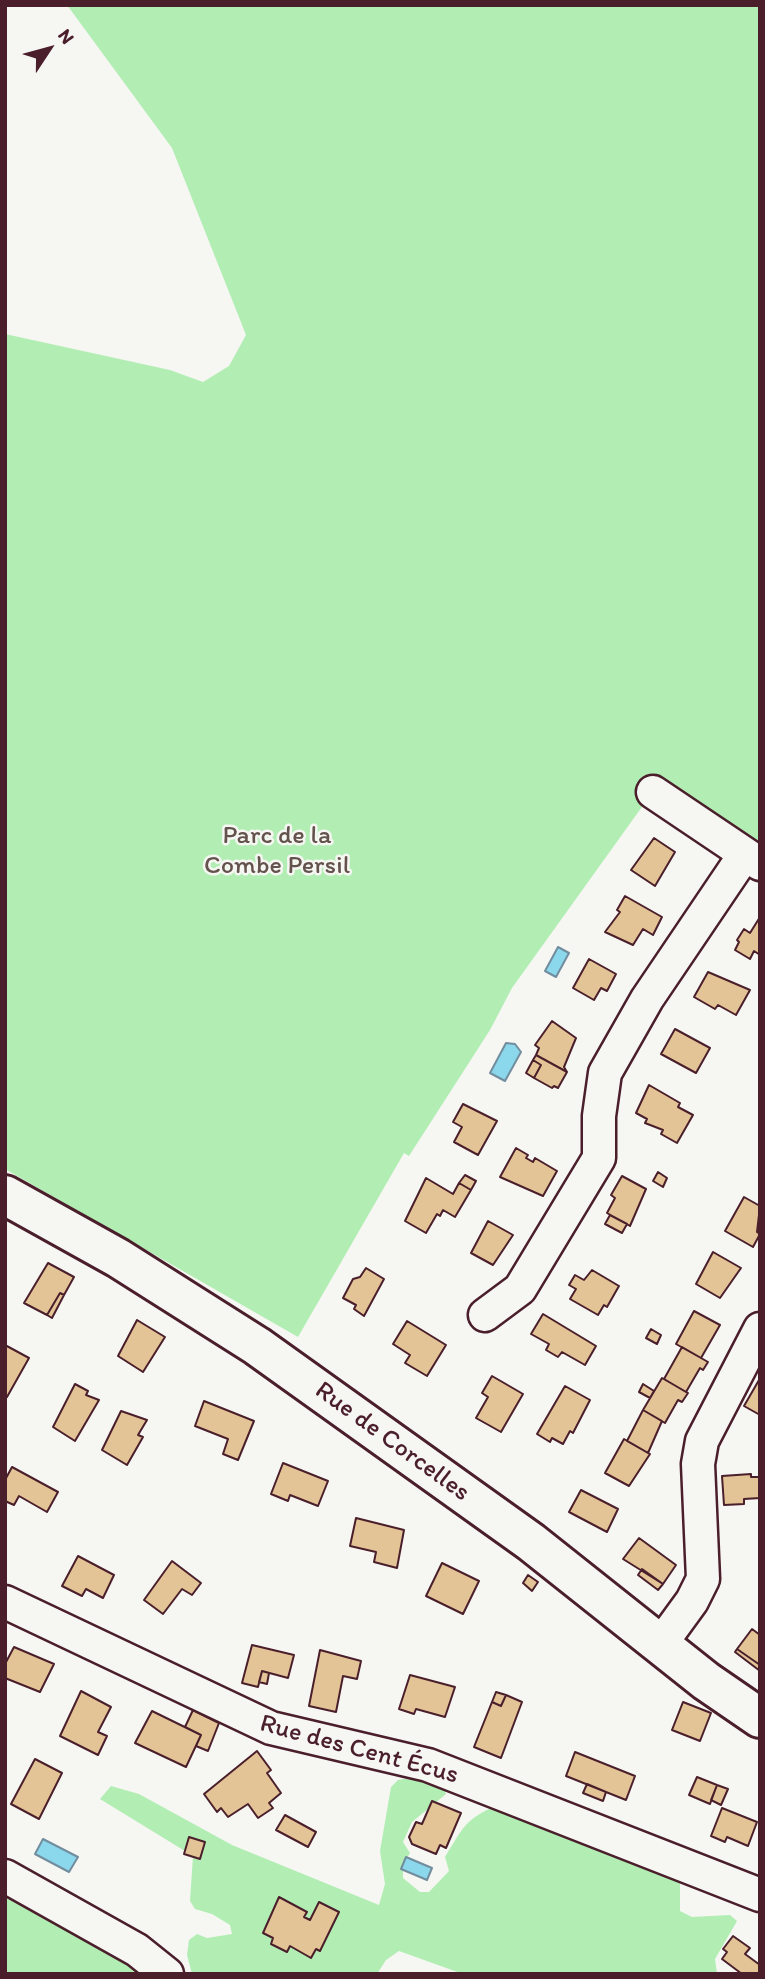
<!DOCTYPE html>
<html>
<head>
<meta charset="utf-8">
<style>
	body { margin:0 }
	#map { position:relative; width:765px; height:1979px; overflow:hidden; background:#f6f6f2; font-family:Itim,sans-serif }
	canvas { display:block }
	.frame { position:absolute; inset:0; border:7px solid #4a1f2b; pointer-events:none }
	.north { position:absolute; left:14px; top:14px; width:70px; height:70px; -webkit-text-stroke:5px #f6f6f2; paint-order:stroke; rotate:54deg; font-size:19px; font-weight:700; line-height:28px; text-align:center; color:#4a1f2b }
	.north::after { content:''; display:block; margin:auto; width:24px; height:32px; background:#4a1f2b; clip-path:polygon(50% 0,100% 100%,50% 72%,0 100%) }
</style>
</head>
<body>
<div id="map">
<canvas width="765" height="1979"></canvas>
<div class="frame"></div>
<div class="north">N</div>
</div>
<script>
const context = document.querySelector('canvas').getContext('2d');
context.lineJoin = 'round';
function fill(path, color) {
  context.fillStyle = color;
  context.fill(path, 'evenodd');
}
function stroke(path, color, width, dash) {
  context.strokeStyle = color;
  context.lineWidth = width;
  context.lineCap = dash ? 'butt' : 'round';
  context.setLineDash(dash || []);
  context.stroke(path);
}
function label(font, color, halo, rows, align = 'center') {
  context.font = font + ' Itim,sans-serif';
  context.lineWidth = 5;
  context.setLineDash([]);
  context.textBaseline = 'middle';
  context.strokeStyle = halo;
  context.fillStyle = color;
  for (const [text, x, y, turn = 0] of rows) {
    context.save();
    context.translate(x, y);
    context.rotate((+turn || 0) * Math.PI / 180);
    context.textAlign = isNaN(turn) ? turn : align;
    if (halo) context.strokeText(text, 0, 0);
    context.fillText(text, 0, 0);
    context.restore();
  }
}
const green = new Path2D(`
	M67 5H760V843L662 779 512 988 490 1030 409 1156 404 1153 298 1337 5 1169V334L170 370 203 382 229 366 246 335 172 148Z
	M414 1777 442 1785 446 1794 412 1822 403 1842 410 1853 403 1864V1878L420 1892H429L449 1871 445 1857C462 1830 464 1819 496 1806L680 1877V1911L692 1917 730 1915 737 1921 715 1959 717 1974H463L399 1951 386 1960 377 1974H192L187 1955 189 1940 197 1934 207 1938 232 1934 230 1925 212 1914 195 1909 190 1901 193 1856 100 1799 111 1786 139 1794 232 1845 379 1905 385 1884 380 1851 391 1787 398 1780Z
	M5 1886 164 1974H5Z`);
const water = new Path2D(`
	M558 947 569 953 556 977 545 971Z
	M506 1043 515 1044 521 1052 505 1081 490 1073Z
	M43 1839 78 1857 69 1872 35 1854Z
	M406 1857 432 1868 427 1880 401 1869Z`);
const building = new Path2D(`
	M654 838 675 852 655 886 631 870Z
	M625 896 662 917 653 935 643 929 633 945 605 932 620 912 617 910Z
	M760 917V955L754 951 750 959 735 950 739 942 737 940 744 929 750 933Z
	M589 959 616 974 607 991 601 988 594 1000 573 988Z
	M708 972 750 990 736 1015 718 1005 715 1009 694 997Z
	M552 1021 576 1038 564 1067 567 1072 536 1055 539 1048 535 1045Z
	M675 1029 710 1048 696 1073 661 1054Z
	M536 1055 567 1072 558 1088 554 1086 552 1088 534 1078 541 1065 533 1060Z
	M533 1060 541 1065 534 1078 526 1073Z
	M649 1085 680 1103 678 1107 693 1115 677 1143 661 1134 663 1130 645 1123 647 1119 636 1113Z
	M463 1104 497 1121 478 1155 454 1142 462 1127 453 1122Z
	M516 1148 528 1155 526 1158 533 1162 535 1158 557 1171 543 1196 500 1177Z
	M658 1172 667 1178 663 1187 653 1181Z
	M465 1175 476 1181 471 1190 459 1183Z
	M622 1176 646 1189 630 1226 607 1213 615 1198 611 1195Z
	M426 1178 453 1194 459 1183 471 1190 455 1217 443 1210 440 1216 437 1214 426 1233 405 1221Z
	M744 1197 760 1206 757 1232 760 1234 753 1247 725 1231Z
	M610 1215 627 1224 622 1233 605 1224Z
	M488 1221 513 1235 493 1265 471 1253Z
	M713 1252 741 1268 720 1298 696 1284Z
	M48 1263 74 1277 64 1295 60 1293 47 1315 24 1303Z
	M366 1268 384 1279 364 1316 354 1309 356 1305 343 1298 353 1279 360 1277Z
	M592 1270 619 1286 607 1307 604 1305 598 1315 570 1299 576 1289 569 1285 575 1275 584 1280Z
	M60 1293 64 1295 52 1318 47 1315Z
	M694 1311 720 1325 701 1358 676 1344Z
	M543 1314 596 1346 585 1365 562 1352 558 1357 546 1350 549 1344 531 1334Z
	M137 1320 165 1337 143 1372 118 1356Z
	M407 1321 446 1345 427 1376 405 1363 410 1355 393 1344Z
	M651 1329 661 1335 657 1344 646 1338Z
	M5 1345 29 1358 7 1397 5 1395Z
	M682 1347 708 1362 703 1370 700 1368 686 1392 664 1379Z
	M492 1376 523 1394 501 1432 476 1418 488 1397 482 1393Z
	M662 1378 688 1393 682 1402 678 1400 665 1423 643 1410Z
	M759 1380 760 1381V1415L744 1406Z
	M75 1384 88 1391 86 1395 99 1400 75 1441 53 1427Z
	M643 1384 654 1391 650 1398 639 1392Z
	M565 1386 590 1400 573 1433 570 1431 563 1444 552 1438 550 1442 537 1434Z
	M204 1401 254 1421 238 1460 223 1454 228 1439 195 1426Z
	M643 1410 662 1421 648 1453 627 1441Z
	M121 1411 147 1420 138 1435 143 1437 127 1465 102 1450Z
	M624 1439 650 1454 629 1486 605 1473Z
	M283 1463 328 1481 318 1506 290 1495 288 1501 271 1494Z
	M12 1467 58 1492 47 1512 19 1496 14 1505 5 1501V1480Z
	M751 1474V1477H760V1498L744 1499V1504L724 1505 722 1476Z
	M581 1490 618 1509 607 1532 569 1512Z
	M356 1518 404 1530 397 1568 374 1562 376 1552 350 1546Z
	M639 1538 676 1565 663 1584 623 1559Z
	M78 1556 114 1575 103 1598 86 1589 82 1596 62 1586Z
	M172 1561 201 1583 192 1595 182 1589 163 1614 144 1600Z
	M442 1563 479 1581 463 1614 426 1596Z
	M642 1569 663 1584 658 1590 638 1575Z
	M528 1575 538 1582 532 1591 523 1583Z
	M752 1629 760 1635V1665L737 1649Z
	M252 1645 294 1655 288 1678 262 1671 258 1687 242 1683Z
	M14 1647 54 1664 40 1692 5 1678V1664Z
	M737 1649 760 1665V1671L735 1652Z
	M320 1650 361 1661 357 1679 343 1676 336 1712 309 1706Z
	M262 1671 269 1673 267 1684 259 1682Z
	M410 1675 455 1687 445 1717 416 1709 414 1714 399 1709Z
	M81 1691 111 1707 98 1732 107 1736 98 1755 60 1736Z
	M496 1692 506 1695 501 1706 492 1702Z
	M506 1695 522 1702 501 1758 474 1747 492 1702 501 1706Z
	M683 1702 711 1713 700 1741 672 1730Z
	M193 1710 219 1723 208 1751 196 1746 201 1735 185 1727Z
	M152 1711 201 1735 186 1767 135 1743Z
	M257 1751 271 1770 267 1773 281 1793 269 1803 273 1808 258 1818 248 1804 228 1817 221 1808 217 1812 204 1794Z
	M575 1752 635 1776 626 1800 566 1776Z
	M35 1759 62 1773 39 1819 11 1804Z
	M697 1777 717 1785 710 1804 689 1795Z
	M587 1784 606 1792 603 1801 583 1793Z
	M717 1785 728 1789 721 1805 711 1800Z
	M432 1801 461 1813 446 1848 440 1845 436 1854 412 1844 409 1837 416 1822 422 1824Z
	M722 1808 757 1822 748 1846 727 1837 725 1842 711 1836Z
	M285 1815 316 1832 308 1847 276 1830Z
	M189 1837 205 1842 200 1859 184 1854Z
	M279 1897 307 1912 304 1917 310 1920 319 1902 339 1912 320 1951 316 1949 311 1958 290 1946 287 1952 271 1944 273 1938 263 1933Z
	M733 1936 750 1948 745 1954 760 1965V1974H742L722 1959 727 1952 723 1949Z`);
const minor = new Path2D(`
	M653 792 760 864
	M485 1315 520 1289 599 1158V1116L605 1073 647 999 745 854
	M5 1602 271 1728 428 1765 760 1895
	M660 1645 692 1601 703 1579 698 1464 702 1441 760 1329
	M5 1876 137 1950 167 1974`);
const major = new Path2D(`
	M5 1195 118 1258 257 1346 531 1542 706 1681 760 1718`);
const parkNames = [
	["Parc de la",277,836],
	["Combe Persil",277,866]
];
const streetNames = [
	["Rue de Corcelles",392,1442,36],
	["Rue des Cent Écus",359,1750,15]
];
fill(green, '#b2eeb4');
fill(water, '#8bd7eb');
stroke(water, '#718d9e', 2);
fill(building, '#e3c496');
stroke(building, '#4a1f2b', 2);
stroke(minor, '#4a1f2b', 37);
stroke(major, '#4a1f2b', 44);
stroke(minor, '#f6f6f2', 32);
stroke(major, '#f6f6f2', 38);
label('26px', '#64534d', '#f6f6f2', parkNames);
label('26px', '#4a1f2b', '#f6f6f2', streetNames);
</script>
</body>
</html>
